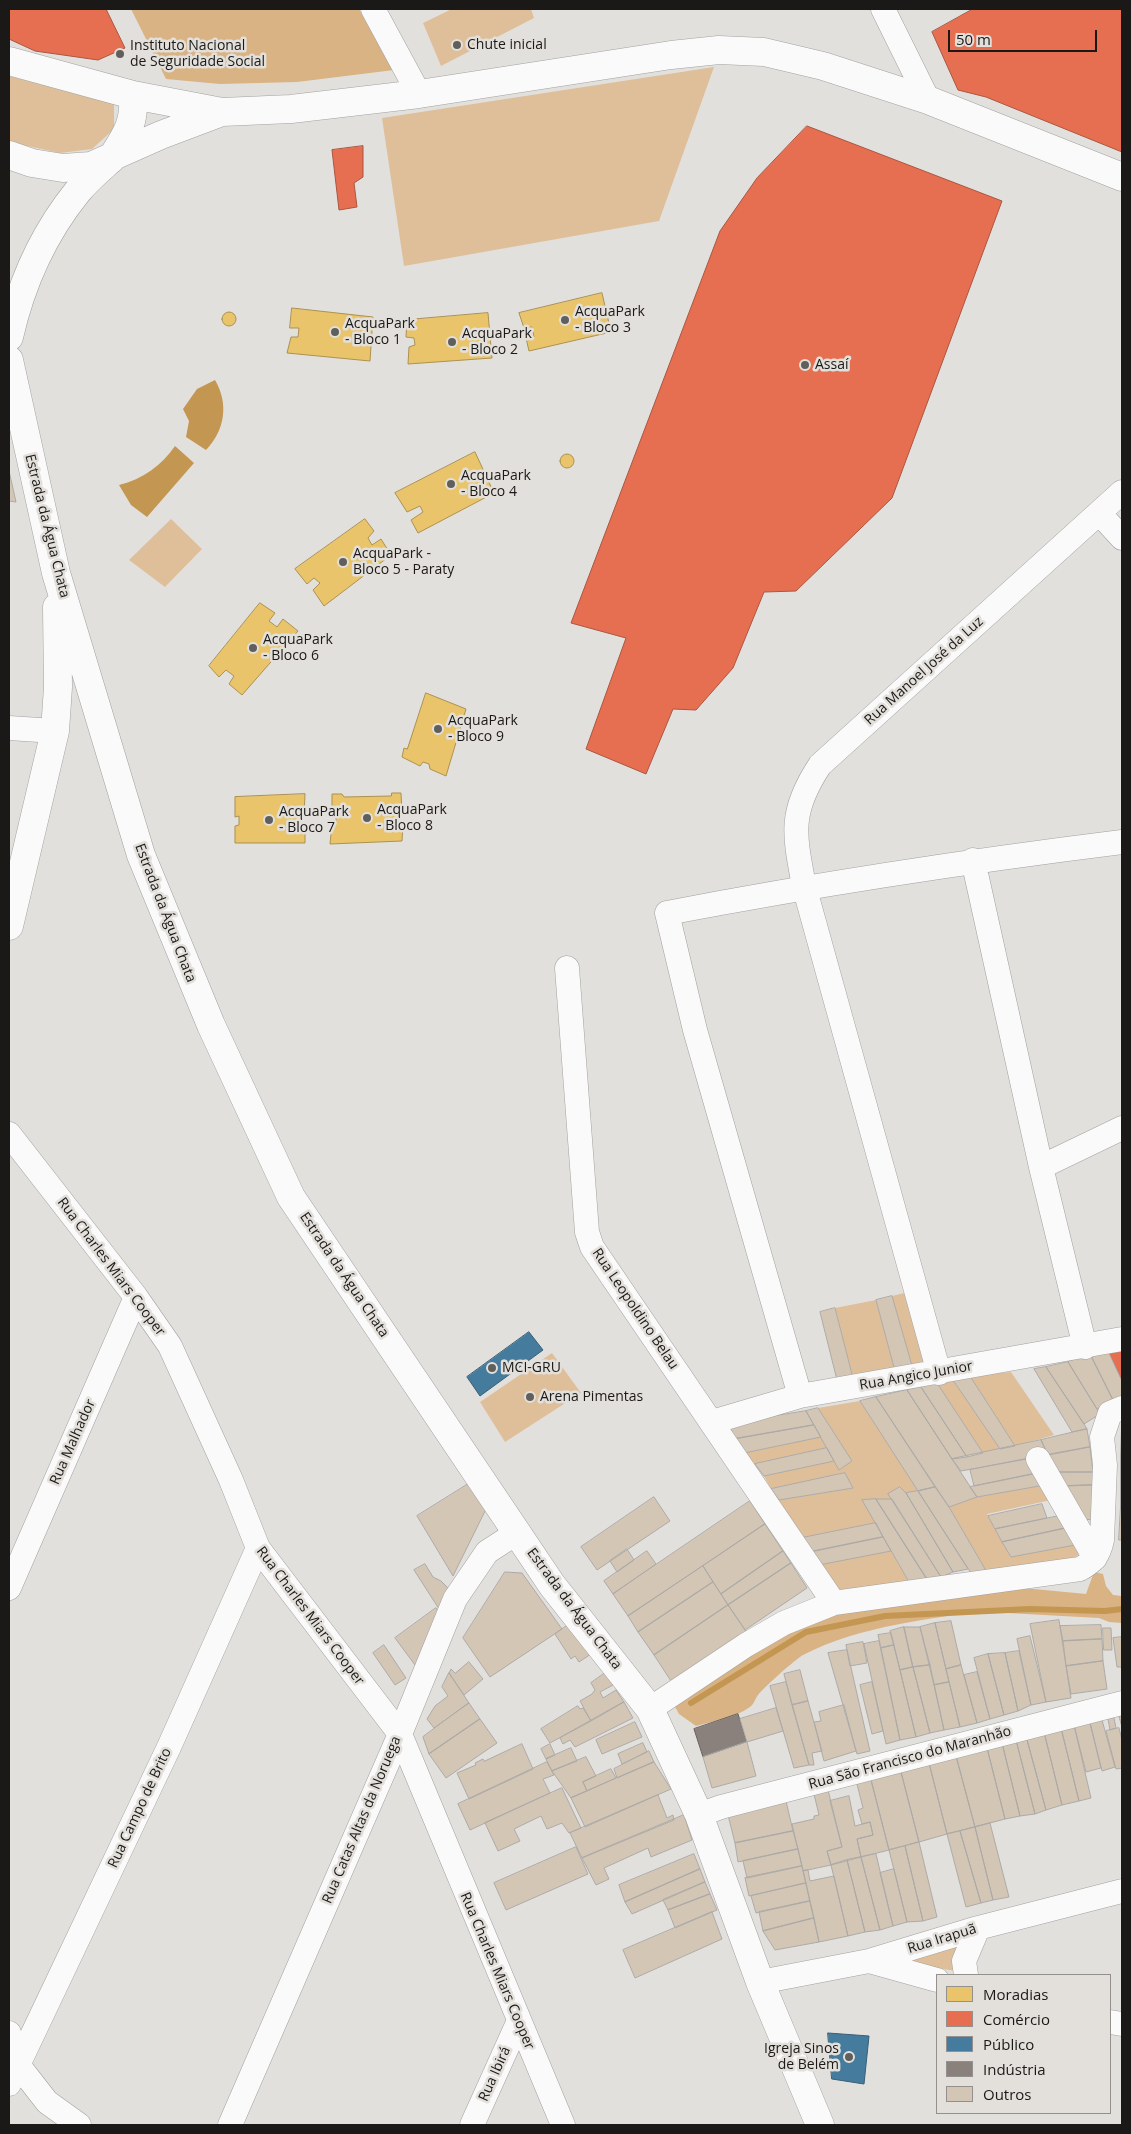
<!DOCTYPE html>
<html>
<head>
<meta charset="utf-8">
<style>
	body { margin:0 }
	#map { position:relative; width:1131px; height:2134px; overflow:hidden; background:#e2e0dd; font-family:"Open Sans",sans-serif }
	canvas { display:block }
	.frame { position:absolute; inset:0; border:10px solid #1a1917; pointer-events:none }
	.legend { position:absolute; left:936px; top:1974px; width:175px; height:140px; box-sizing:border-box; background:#e3e0dc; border:1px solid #93908d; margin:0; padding:6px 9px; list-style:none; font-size:15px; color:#1a1917 }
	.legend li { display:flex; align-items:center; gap:10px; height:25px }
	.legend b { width:25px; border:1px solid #93908d }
	.scale { position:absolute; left:948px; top:30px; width:149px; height:22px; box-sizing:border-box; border:2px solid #1a1917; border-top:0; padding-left:6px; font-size:15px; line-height:18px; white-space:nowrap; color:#1a1917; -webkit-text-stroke:4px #e3e0dc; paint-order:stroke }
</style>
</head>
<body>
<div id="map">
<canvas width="1131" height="2134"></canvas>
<div class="frame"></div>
<ul class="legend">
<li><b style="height:14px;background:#e9c46a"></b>Moradias</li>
<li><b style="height:14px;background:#e76f51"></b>Comércio</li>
<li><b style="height:14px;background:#457b9d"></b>Público</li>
<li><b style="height:14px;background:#8a817c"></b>Indústria</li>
<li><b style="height:14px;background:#d4c6b4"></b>Outros</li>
</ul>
<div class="scale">50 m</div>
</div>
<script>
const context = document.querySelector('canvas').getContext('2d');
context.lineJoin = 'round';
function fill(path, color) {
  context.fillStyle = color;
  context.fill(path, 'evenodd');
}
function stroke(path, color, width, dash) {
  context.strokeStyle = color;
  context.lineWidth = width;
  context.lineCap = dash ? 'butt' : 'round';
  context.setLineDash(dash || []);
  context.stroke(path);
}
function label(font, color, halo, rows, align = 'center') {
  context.font = font + ' "Open Sans",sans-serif';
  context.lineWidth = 5;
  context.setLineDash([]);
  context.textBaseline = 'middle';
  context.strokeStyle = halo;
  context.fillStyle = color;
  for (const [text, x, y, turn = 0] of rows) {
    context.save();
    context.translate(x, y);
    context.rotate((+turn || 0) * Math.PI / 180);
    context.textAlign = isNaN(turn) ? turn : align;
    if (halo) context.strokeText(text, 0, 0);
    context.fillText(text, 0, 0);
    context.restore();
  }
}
const green = new Path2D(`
	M452 9H531L534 18 441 66 423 23Z
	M714 67 659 221 404 266 382 118Z
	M9 76 114 104V129L92 149 60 153 9 142Z
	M171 519 202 549 165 587 129 560Z
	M904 1293 927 1364 913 1369 892 1296Z
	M876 1300 896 1375 854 1382 835 1308Z
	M552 1353 581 1393 505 1442 480 1402Z
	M1011 1372 1054 1435 1015 1446 970 1376Z
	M953 1380 1000 1449 983 1453 937 1383Z
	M860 1401 918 1491 906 1493 900 1487 889 1494 892 1499 863 1500 876 1523 802 1538 779 1500 853 1488 845 1473 771 1489 764 1476 834 1461 839 1470 852 1461 818 1408Z
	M821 1437 827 1448 755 1464 744 1453Z
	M1045 1485 1051 1500 987 1514 1011 1557 1078 1544V1555L1070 1561 988 1574 949 1507 977 1497Z
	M891 1551 909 1582 836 1595 819 1565Z
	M961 1943 965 1972 904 1964 897 1955Z`);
const forest = new Path2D(`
	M131 9H359L394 70 297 82 220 84 166 79Z
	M1094 1572 1103 1574 1106 1586 1113 1595 1122 1596V1623L1109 1622 1099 1618 1007 1613 995 1609C932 1619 861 1625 803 1655 796 1659 764 1687 758 1695 755 1699 754 1704 750 1707 735 1718 713 1721 696 1726L679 1714 674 1705 809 1618 980 1589H1034L1086 1594Z`);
const water = new Path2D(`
	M215 380C229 404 225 430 206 450L186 437 189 421 183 409 197 389Z
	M175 446 194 463 147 517 131 505 119 485C143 479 161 466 175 446Z`);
const homes = new Path2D(`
	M602 293 611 332 529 351 526 338 534 337 532 327 524 328 519 313Z
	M292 308 373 317 370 361 287 353 291 337H298L299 328H290Z
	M222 319a7 7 0 1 1 14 0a7 7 0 1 1-14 0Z
	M488 313 492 358 408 364 409 347 415 345 414 338 406 337 407 320Z
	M475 452 494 493 418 533 411 520 423 512 420 506 407 512 395 493Z
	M560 461a7 7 0 1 1 14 0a7 7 0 1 1-14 0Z
	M365 519 374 531 368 538 372 545 381 539 391 555 324 606 313 590 320 583 314 578 307 584 295 569Z
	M260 603 275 613 269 621 277 627 283 619 298 631 242 695 229 684 234 676 226 670 219 677 209 666Z
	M426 693 466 709 446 776 430 769 429 764 423 762 420 766 402 757 404 748 407 749Z
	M392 793H401L402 813 398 814V822L403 824 402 841 330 844 332 824 336 823V815L332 814V794H342L344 797 391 796Z
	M305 794 304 815H300L299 824 305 825V843H235V826L239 825V816L235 817V797Z`);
const shops = new Path2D(`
	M9 9H106L125 48 98 60 35 51 9 39Z
	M973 9H1122V152L986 97 958 90 932 32Z
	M807 126 1002 201 892 498 796 591 764 592 733 668 696 710 673 709 646 774 586 749 626 638 571 623 720 231 757 178Z
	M363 146V177L354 183 357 207 339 210 332 150Z
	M1122 1348V1381L1108 1351Z`);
const public = new Path2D(`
	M529 1332 543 1350 480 1396 467 1377Z
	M828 2033 869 2036 864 2084 832 2079Z`);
const industry = new Path2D(`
	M738 1714 747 1742 703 1757 694 1729Z`);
const stream = new Path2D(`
	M691 1703 806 1632 885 1616 1030 1609 1105 1611 1122 1609`);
const building = new Path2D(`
	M9 471 16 502 9 501Z
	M892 1296 913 1369 896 1375 876 1300Z
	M835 1308 854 1382 838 1384 820 1312Z
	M1108 1351 1122 1381V1398L1113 1400 1090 1354Z
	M1090 1354 1113 1400 1097 1409 1068 1362Z
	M1068 1362 1100 1414 1084 1424 1046 1367Z
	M1046 1367 1084 1424 1087 1429 1072 1432 1034 1369Z
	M970 1376 1015 1446 1000 1449 953 1380Z
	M937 1383 983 1453 967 1457 921 1387Z
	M921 1387 967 1457 952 1459 907 1390Z
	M907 1390 952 1459 977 1497 949 1507 876 1397Z
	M876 1397 935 1487 918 1491 860 1401Z
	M818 1408 852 1461 839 1470 806 1411Z
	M806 1411 814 1425 734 1439 727 1424Z
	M1122 1415V1455H1121Z
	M814 1425 821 1437 744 1453 734 1439Z
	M1087 1429 1090 1447 1048 1455 1041 1440Z
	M1041 1440 1048 1455 961 1471 952 1459Z
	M1090 1447 1093 1472H1056L1047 1455Z
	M827 1448 834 1461 764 1476 755 1464Z
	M1121 1455H1122V1486H1121Z
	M1031 1458 1038 1473 974 1486 970 1470Z
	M1056 1472H1093V1485L1065 1486Z
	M845 1473 853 1488 779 1500 771 1489Z
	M1038 1473 1045 1485 977 1497 970 1487Z
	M473 1481 488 1505 453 1576 417 1516Z
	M1093 1485V1520L1083 1519 1065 1486Z
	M1121 1486H1122V1506H1121Z
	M900 1487 906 1493 953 1572 941 1577 888 1494Z
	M935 1487 949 1507 988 1574 973 1576 918 1491Z
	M918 1491 968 1569 953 1572 906 1493Z
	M654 1497 670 1521 597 1570 581 1547Z
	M876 1499H892L941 1577 927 1579Z
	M876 1499 927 1579 909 1582 862 1500Z
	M750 1501 765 1524 628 1616 613 1594Z
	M1042 1504 1047 1518 995 1529 988 1516Z
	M1121 1506H1122V1540H1119Z
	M1059 1516 1066 1528 1002 1542 995 1529Z
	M876 1523 883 1537 810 1552 802 1538Z
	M765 1524 783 1551 721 1594 703 1566Z
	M1066 1528 1075 1545 1011 1557 1002 1542Z
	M883 1537 891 1551 819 1565 810 1552Z
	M627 1549 634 1560 617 1572 610 1561Z
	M647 1551 656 1564 613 1594 604 1581Z
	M783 1551 791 1563 728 1605 721 1594Z
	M791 1563 807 1588 745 1630 728 1605Z
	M425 1564 433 1577 441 1581 449 1589 441 1612 414 1570Z
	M703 1566 713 1582 638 1632 628 1616Z
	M505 1572 522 1573 562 1629 490 1677 463 1638Z
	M713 1582 728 1605 654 1655 638 1632Z
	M728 1605 746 1631 671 1681 654 1655Z
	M436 1608 440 1614 426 1654 415 1665 395 1638Z
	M1059 1620 1071 1698 1046 1702 1030 1624Z
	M951 1621 961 1665 946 1669 935 1623Z
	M571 1623 591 1654 579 1662 575 1656 571 1659 555 1634Z
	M935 1623 949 1682 934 1685 920 1627Z
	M1101 1625 1102 1639 1063 1641 1060 1626Z
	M904 1627 913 1667 900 1670 890 1631Z
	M904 1627H920L930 1665 913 1667Z
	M1103 1628H1111L1112 1650H1104Z
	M891 1633 894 1645 881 1648 878 1635Z
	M1030 1636 1046 1702 1031 1705 1017 1639Z
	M1122 1637V1667H1117L1113 1638Z
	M1102 1639 1103 1661 1066 1666 1063 1641Z
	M879 1641 900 1740 886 1744 864 1644Z
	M863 1642 867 1663 850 1666 846 1645Z
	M384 1645 406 1678 395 1685 373 1653Z
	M894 1645 900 1670 916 1737 900 1740 881 1648Z
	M847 1650 870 1751 857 1754 828 1653Z
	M1019 1651 1031 1705 1018 1711 1005 1653Z
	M1005 1653 1018 1711 1004 1715 988 1654Z
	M988 1654 1004 1715 990 1719 974 1658Z
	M1103 1661 1107 1689 1071 1694 1066 1666Z
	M469 1662 483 1679 464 1695 449 1673 451 1669 455 1673Z
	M930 1665 944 1730 930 1733 913 1667Z
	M961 1665 977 1723 960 1727 946 1669Z
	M913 1667 930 1733 916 1737 900 1670Z
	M800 1670 808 1701 792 1705 784 1674Z
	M977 1672 990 1719 977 1723 964 1675Z
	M449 1673 469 1703 434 1728 427 1719 435 1706 448 1696 442 1687Z
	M605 1673 613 1685 600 1692 603 1698 616 1690 624 1702 591 1721 580 1701 592 1694 595 1690 591 1683Z
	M786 1682 809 1765 794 1768 770 1686Z
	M872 1682 883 1731 872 1734 860 1685Z
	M949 1682 960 1727 944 1730 934 1685Z
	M808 1701 822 1751 812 1753 814 1765H809L792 1705Z
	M624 1702 633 1718 575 1747 570 1740 563 1744 560 1738Z
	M469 1703 480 1719 429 1754 423 1737Z
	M844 1705 856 1751 824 1761 814 1722 821 1721 819 1712Z
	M578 1706 580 1709 583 1708 591 1721 550 1743 541 1729Z
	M776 1708 783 1731 747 1742 740 1719Z
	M1122 1712V1727L1118 1713Z
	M1114 1718 1116 1728 1110 1730 1108 1719Z
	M480 1719 497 1743 446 1778 429 1754Z
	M1102 1720 1115 1767 1102 1771 1090 1723Z
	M635 1722 642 1737 602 1754 596 1740Z
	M1090 1723 1101 1768 1086 1772 1074 1725Z
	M1074 1725 1091 1798 1079 1801 1061 1728Z
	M1061 1728 1079 1801 1062 1805 1044 1732Z
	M1119 1728 1122 1740V1768L1116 1769 1106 1731Z
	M1044 1732 1062 1805 1046 1810 1026 1736Z
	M1026 1736 1046 1810 1035 1814 1016 1740Z
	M1016 1740 1035 1814 1020 1816 1002 1743Z
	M747 1742 756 1776 712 1788 703 1757Z
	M643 1743 647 1752 622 1764 618 1754Z
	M1002 1743 1020 1816 1005 1819 987 1748Z
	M522 1744 533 1769 469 1799 457 1773 476 1765 475 1763 483 1759 484 1761Z
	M550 1744 555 1755 546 1759 541 1749Z
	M571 1748 577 1761 552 1771 546 1759Z
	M987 1748 1005 1819 975 1827 956 1756Z
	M649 1751 654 1762 617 1778 614 1769Z
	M956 1756 975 1827 947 1834 929 1763Z
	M586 1757 596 1776 583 1782 587 1791 571 1798 552 1771Z
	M547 1762 554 1775 543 1779 550 1793 470 1830 458 1804Z
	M654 1762 671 1789 585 1827 571 1798Z
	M929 1763 947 1834 919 1842 900 1768Z
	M900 1768 919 1842 889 1850 870 1776Z
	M611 1769 616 1778 587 1791 583 1782Z
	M870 1776 889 1850 861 1857 857 1839 873 1835 870 1822 862 1824 858 1810 863 1808 856 1780Z
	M562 1788 581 1828 569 1833 562 1823 547 1829 541 1816 514 1829 520 1841 498 1851 485 1823Z
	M828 1790 842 1847 827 1851 831 1865 803 1871 792 1824 814 1819V1816L819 1815 814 1794Z
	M658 1795 667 1818 673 1815 674 1820 582 1858 570 1833Z
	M849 1796 855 1826 870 1822 873 1835 857 1839 861 1857 831 1865 827 1851 842 1847 830 1801Z
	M786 1801 793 1831 735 1843 728 1815Z
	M684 1815 692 1840 651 1857 648 1848 604 1868 609 1879 596 1885 582 1858Z
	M990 1823 1009 1897 993 1900 975 1827Z
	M975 1827 993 1900 981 1903 960 1831Z
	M793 1831 798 1849 738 1862 735 1843Z
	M960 1831 981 1903 966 1907 947 1834Z
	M919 1842 937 1917 923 1921 905 1846Z
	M905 1846 923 1921 907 1922 889 1850Z
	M576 1847 588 1874 506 1910 494 1883Z
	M798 1849 802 1866 747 1878 743 1861Z
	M694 1854 700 1869 625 1902 619 1885Z
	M876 1854 893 1926 880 1930 861 1857Z
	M861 1857 880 1930 865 1932 847 1860Z
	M847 1860 865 1932 848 1936 831 1865Z
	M802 1866 806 1883 749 1896 745 1878Z
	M700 1869 705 1882 632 1914 625 1902Z
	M894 1869 907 1922 893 1926 880 1873Z
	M808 1870 810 1881 834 1876 848 1936 819 1942 803 1871Z
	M705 1882 710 1894 668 1910 663 1900Z
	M806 1883 810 1901 756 1913 751 1896Z
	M710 1894 717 1910 675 1928 668 1910Z
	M810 1901 814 1918 763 1931 759 1912Z
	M712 1912 722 1939 635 1978 623 1950Z
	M814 1918 819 1942 775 1950 763 1931Z`);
const minor = new Path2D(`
	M373 9 419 94
	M883 9 928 100
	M1099 513 1122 538
	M9 728 55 731
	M973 860 1041 1167 1085 1347
	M567 968 587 1232 592 1247 834 1603
	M9 1134 136 1297 170 1346 231 1480 258 1548 400 1734 563 2125
	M1041 1167 1122 1128
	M939 1373 804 886C794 833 789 812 820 765L1122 492
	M800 1396 695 1030 667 913C818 884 969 861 1122 842
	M712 1422 800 1396 1122 1339
	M1038 1459 1095 1558
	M9 1588 136 1297
	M650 1709 746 1645 784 1623 834 1603 1080 1569C1093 1562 1099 1555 1102 1540L1105 1465 1102 1437 1110 1413 1122 1408
	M699 1815 721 1807 1122 1703
	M869 1961 937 1980
	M966 1975 964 1961 978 1928
	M760 1982 869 1961 978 1928 1122 1891
	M1110 2022 1122 2024
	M9 2033 19 2066 47 2102 79 2125
	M9 2084 169 1747 258 1548
	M230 2125 400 1734 455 1599 487 1552 518 1532
	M472 2125 518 2023`);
const tertiary = new Path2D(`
	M9 337C21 284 43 234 78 191 88 179 100 169 111 159
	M9 360 56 573 141 855 211 1025 291 1197 552 1585 650 1709 699 1815 760 1982 820 2125
	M9 926 55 731 58 687 57 607`);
const secondary = new Path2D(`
	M9 61 133 95 222 112 291 109 419 94 671 55 719 50 764 52 823 66 928 100 1122 177
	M9 155 32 163 63 168 91 166 161 135 222 112
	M111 159C126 135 135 124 133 95`);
const markers = [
	[457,45,5,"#605f5c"],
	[120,54,5,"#605f5c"],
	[565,320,5,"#605f5c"],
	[335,332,5,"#605f5c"],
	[452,342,5,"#605f5c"],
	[805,365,5,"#605f5c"],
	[451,484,5,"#605f5c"],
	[343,562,5,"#605f5c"],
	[253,648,5,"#605f5c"],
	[438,729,5,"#605f5c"],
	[367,818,5,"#605f5c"],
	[269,820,5,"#605f5c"],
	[492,1368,5,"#605f5c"],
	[530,1397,5,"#605f5c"],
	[849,2057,5,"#605f5c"]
];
const poiNames = [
	["Chute inicial",467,45],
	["Instituto Nacional",130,46],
	["de Seguridade Social",130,62],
	["AcquaPark",575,312],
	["- Bloco 3",575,328],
	["AcquaPark",345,324],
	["- Bloco 1",345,340],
	["AcquaPark",462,334],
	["- Bloco 2",462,350],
	["Assaí",815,365],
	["AcquaPark",461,476],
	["- Bloco 4",461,492],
	["AcquaPark -",353,554],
	["Bloco 5 - Paraty",353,570],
	["AcquaPark",263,640],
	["- Bloco 6",263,656],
	["AcquaPark",448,721],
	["- Bloco 9",448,737],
	["AcquaPark",377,810],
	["- Bloco 8",377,826],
	["AcquaPark",279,812],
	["- Bloco 7",279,828],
	["MCI-GRU",502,1368],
	["Arena Pimentas",540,1397],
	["Igreja Sinos",839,2049,"right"],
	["de Belém",839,2065,"right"]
];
const streetNames = [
	["Estrada da Água Chata",47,526,76],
	["Rua Manoel José da Luz",924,671,-42],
	["Estrada da Água Chata",165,913,69],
	["Rua Charles Miars Cooper",111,1267,53],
	["Estrada da Água Chata",344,1275,56],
	["Rua Leopoldino Belau",635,1309,56],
	["Rua Angico Junior",916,1376,-10],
	["Rua Malhador",73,1442,-66],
	["Estrada da Água Chata",574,1609,53],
	["Rua Charles Miars Cooper",310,1616,53],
	["Rua São Francisco do Maranhão",910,1758,-15],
	["Rua Campo de Brito",140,1808,-65],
	["Rua Catas Altas da Noruega",362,1820,-67],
	["Rua Irapuã",942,1939,-17],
	["Rua Charles Miars Cooper",497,1971,67],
	["Rua Ibirá",495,2074,-66]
];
fill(green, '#debf9a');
fill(forest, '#d9b383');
fill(water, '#c39652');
fill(homes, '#e9c46a');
stroke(homes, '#ab9151', 1);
fill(shops, '#e76f51');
stroke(shops, '#aa5540', 1);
fill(public, '#457b9d');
stroke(public, '#385e75', 1);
fill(industry, '#8a817c');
stroke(industry, '#68625e', 1);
stroke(stream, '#c39652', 6);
fill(building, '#d4c6b4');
stroke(building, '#acaaa8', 1);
stroke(minor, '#a2a19f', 25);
stroke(tertiary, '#a2a19f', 29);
stroke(secondary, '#a2a19f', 29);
stroke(minor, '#fbfafa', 24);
stroke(tertiary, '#fbfafa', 28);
stroke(secondary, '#fbfafa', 28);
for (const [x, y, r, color] of markers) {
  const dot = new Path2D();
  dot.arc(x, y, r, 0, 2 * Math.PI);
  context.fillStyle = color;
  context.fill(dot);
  stroke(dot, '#e3e0dc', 2);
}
label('14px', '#1a1917', '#e3e0dc', poiNames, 'left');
label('14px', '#1a1917', '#e3e0dc', streetNames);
</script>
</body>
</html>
